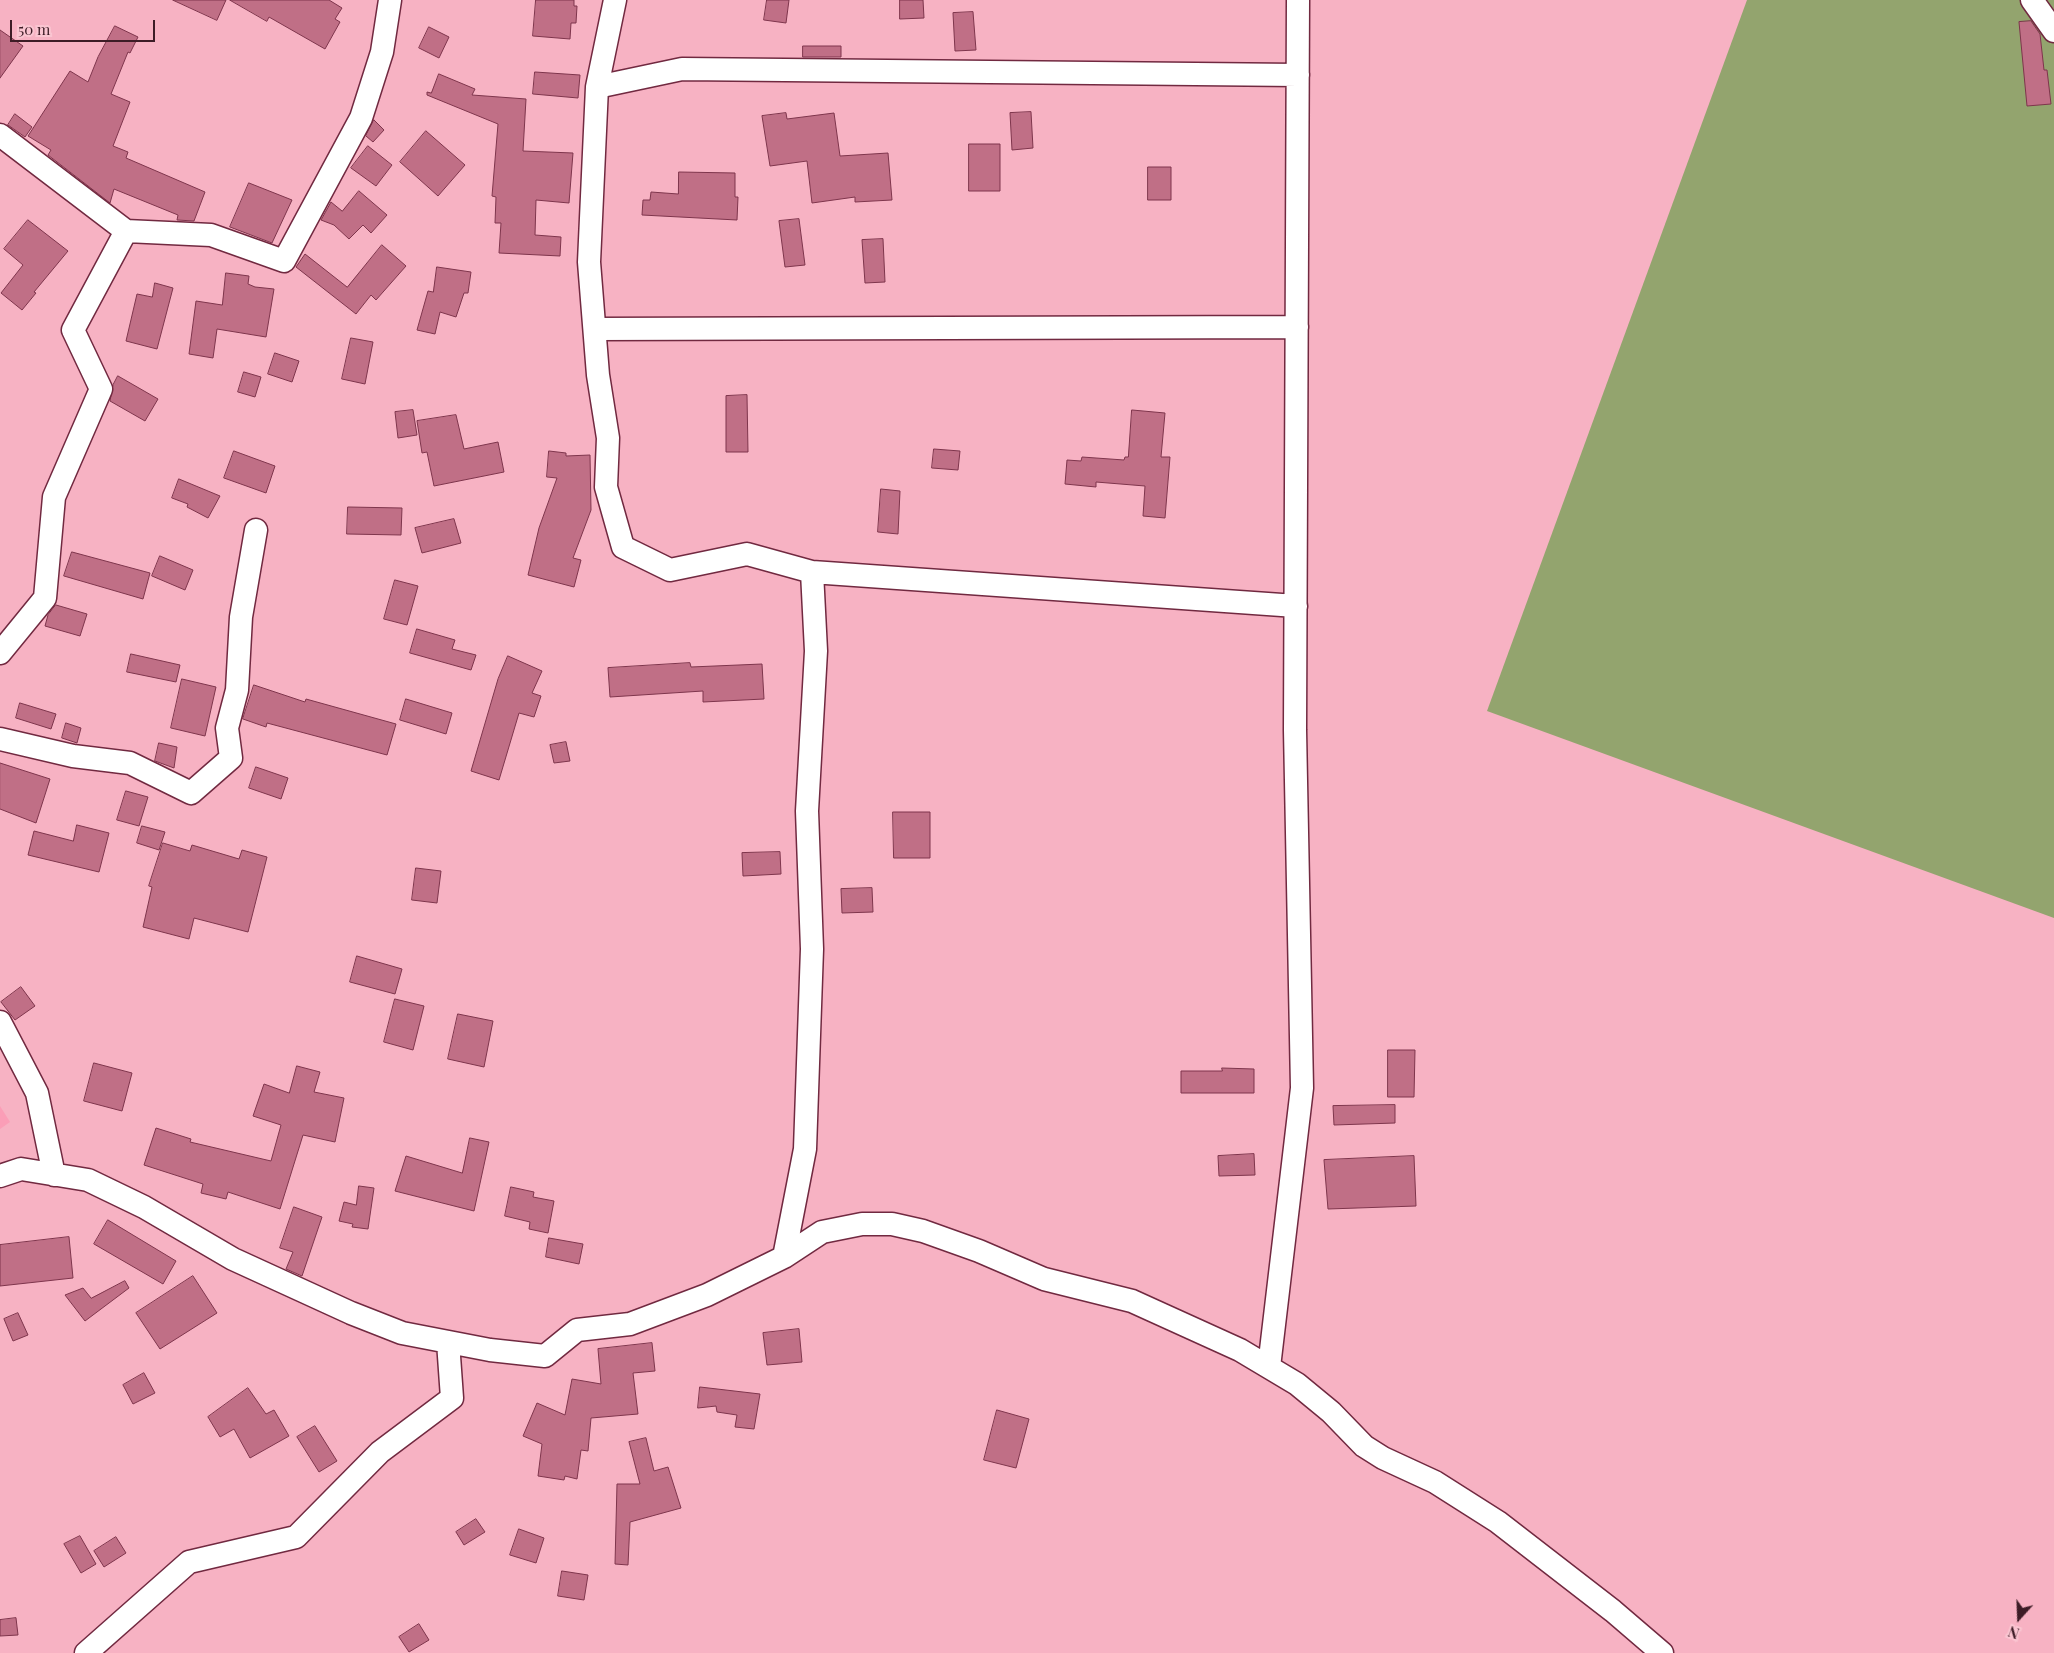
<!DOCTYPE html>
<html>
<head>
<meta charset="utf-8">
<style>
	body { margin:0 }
	#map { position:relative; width:2054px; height:1653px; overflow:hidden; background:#f7b2c3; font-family:"Playfair Display",serif }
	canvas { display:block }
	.north { position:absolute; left:1994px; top:1593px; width:50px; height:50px; -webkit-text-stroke:4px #fac5d1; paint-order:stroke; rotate:200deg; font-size:14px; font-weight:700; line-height:20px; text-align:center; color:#3d1c26 }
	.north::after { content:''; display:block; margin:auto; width:18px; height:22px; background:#3d1c26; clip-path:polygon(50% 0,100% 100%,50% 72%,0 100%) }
	.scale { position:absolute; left:10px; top:20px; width:145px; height:22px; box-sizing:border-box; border:2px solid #3d1c26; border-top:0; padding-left:6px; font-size:15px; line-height:18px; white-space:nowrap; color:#3d1c26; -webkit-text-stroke:4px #fac5d1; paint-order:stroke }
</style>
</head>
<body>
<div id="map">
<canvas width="2054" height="1653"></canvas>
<div class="north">N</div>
<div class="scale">50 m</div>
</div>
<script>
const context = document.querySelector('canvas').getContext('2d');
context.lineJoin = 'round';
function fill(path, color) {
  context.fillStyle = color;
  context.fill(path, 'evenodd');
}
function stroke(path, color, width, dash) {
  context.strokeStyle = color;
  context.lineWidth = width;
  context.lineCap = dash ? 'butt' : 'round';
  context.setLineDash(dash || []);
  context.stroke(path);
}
const built = new Path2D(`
	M0 1106 10 1122 0 1129Z`);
const green = new Path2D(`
	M1747 0H2054V918L1487 711Z`);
const building = new Path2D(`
	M173 0H226L217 20Z
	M230 0H329L342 8 335 19 340 22 325 49 269 17 267 21Z
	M536 0H574V6H577L576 23H571L570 39 533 36Z
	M767 0H789L786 23 764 20Z
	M900 0H923L924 18 900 19Z
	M973 12 976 50 955 51 953 13Z
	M2031 21 2040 34 2044 70H2047L2051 104 2027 106 2019 22Z
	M115 26 138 37 130 53 128 52 111 94 130 102 113 146 128 152 126 158 205 192 194 221 177 220 178 215 114 189 110 203 48 155 51 150 28 136 70 71 88 82 98 57Z
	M429 27 449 37 439 58 419 48Z
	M0 30 23 46 0 78Z
	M803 46H841V57H803Z
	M535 72 580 75 578 98 533 94Z
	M439 74 475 89 472 95 526 99 523 151 573 153 569 203 536 200 535 235 561 237 560 256 499 253 501 223H495L496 197 492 196 498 124 427 95V92L431 93Z
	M1031 112 1033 148 1012 150 1010 113Z
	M786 113 787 119 834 113 840 156 888 153 892 200 855 202V197L812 203 807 161 770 166 762 116Z
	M15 114 32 127 25 137 8 125Z
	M374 120 384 130 373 142 366 136Z
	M426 131 465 165 438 196 400 162Z
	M969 144H1000V191H969Z
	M368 146 392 165 376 186 351 168Z
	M1148 167H1171V200H1148Z
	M679 172 735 173V197H738L737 220 642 215 643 200H650L651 192 678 194Z
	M249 183 292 200 272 243 230 227Z
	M359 191 387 215 371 233 363 225 349 239 334 225 321 220 331 202 342 211Z
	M799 219 805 265 785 267 779 221Z
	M28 220 68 251 34 292 36 293 22 310 1 293 23 265 4 249Z
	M883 239 885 282 865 283 862 240Z
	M382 245 406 266 376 300 371 295 356 314 296 267 305 254 347 287Z
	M437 267 471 272 468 293H464L456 317 440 312 435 334 417 330 428 291 433 292Z
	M226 273 249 276 248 284 255 287 274 289 266 337 217 329 213 358 189 354 196 301 222 305Z
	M155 283 173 288 157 349 126 341 137 294 152 297Z
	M351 338 373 342 365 384 342 379Z
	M275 353 299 361 292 382 268 374Z
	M244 372 261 377 255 397 238 392Z
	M118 376 158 399 145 421 110 401 113 385Z
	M747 395 748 452H726V396Z
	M413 410 417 435 398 438 395 412Z
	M1132 410 1165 413 1161 457H1170L1165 518 1143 516 1145 486 1096 482V487L1065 484 1067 460 1081 461 1082 457 1124 460 1125 457H1128Z
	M456 415 464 449 498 442 504 472 434 486 427 452 422 453 417 421Z
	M934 449 960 451 958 470 932 468Z
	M234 451 275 466 266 493 224 478Z
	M549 451 566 453V456L590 455 591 510 573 558 581 560 574 587 528 575 539 528 557 478 547 477Z
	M179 479 220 496 208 518 187 507 188 504 172 498Z
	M881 489 900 491 898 534 878 532Z
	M348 507 402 508 401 535 347 534Z
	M454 519 461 543 422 553 415 528Z
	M72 552 150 573 143 599 64 576Z
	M160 556 193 570 185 590 152 576Z
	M395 580 418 586 407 625 384 619Z
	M56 605 87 614 80 636 45 626 48 615Z
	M417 629 455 640 452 649 476 655 471 670 410 653Z
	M131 654 180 665 176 682 127 672Z
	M508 656 542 671 532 693 541 696 534 717 519 713 499 780 471 771 498 679Z
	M690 663 691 667 762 664 764 699 703 702V691L610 697 608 668Z
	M182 679 216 687 205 736 171 728Z
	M254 685 305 702 306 699 396 724 387 755 267 723 266 727 243 719Z
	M406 699 452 713 446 734 400 720Z
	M20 703 56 714 51 729 16 718Z
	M66 723 81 728 77 743 62 738Z
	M566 742 570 761 554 763 550 745Z
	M159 743 177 747 174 768 155 761Z
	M0 763 50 779 36 823 0 809Z
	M256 767 288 778 281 799 249 788Z
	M126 791 148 797 139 826 117 820Z
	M893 812H930V858H894Z
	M77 825 109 833 99 872 28 855 34 831 73 841Z
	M142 826 165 832 159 850 137 843Z
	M163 843 190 851 192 845 239 859 242 850 267 857 248 932 194 918 189 939 143 927 152 887 149 886Z
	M780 852 781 874 743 876 742 853Z
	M416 868 441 871 437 903 412 900Z
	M872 888 873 912 842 913 841 889Z
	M357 956 402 969 395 994 350 982Z
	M21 987 35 1006 15 1020 1 1002Z
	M395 999 424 1006 413 1050 384 1042Z
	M458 1014 493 1021 484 1067 448 1059Z
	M1388 1050H1415L1414 1097H1388Z
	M94 1063 132 1073 122 1111 84 1101Z
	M297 1066 320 1072 314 1092 344 1098 335 1142 303 1135 280 1209 228 1192 226 1199 201 1193 203 1184 144 1165 156 1128 191 1139 190 1142 271 1161 281 1125 253 1116 264 1084 289 1093Z
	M1222 1068 1254 1069V1093H1181V1071H1222Z
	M1395 1105V1123L1334 1125 1333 1106Z
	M470 1138 489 1142 474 1211 395 1191 406 1156 462 1173Z
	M1254 1154 1255 1175 1219 1176 1218 1156Z
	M1414 1156 1416 1206 1328 1209 1324 1160Z
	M359 1186 374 1188 368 1229 352 1227 353 1224 339 1221 344 1202 356 1205Z
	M511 1187 534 1192 533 1197 554 1201 548 1233 529 1229 530 1222 505 1216Z
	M294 1207 322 1217 302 1276 286 1269 293 1252 280 1248Z
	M108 1220 176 1261 163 1284 94 1244Z
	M69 1237 73 1278 0 1286V1245Z
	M549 1238 583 1244 579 1264 546 1257Z
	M193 1276 217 1313 160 1349 136 1313Z
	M125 1281 129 1288 85 1321 65 1295 83 1288 91 1298Z
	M18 1313 28 1335 13 1341 4 1319Z
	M799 1329 802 1362 767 1365 763 1333Z
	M652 1343 655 1371 633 1373 638 1414 591 1418 588 1451 581 1450 577 1479 565 1476 564 1480 538 1476 542 1444 523 1436 537 1403 565 1415 572 1379 601 1384 598 1349Z
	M144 1373 155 1393 133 1404 123 1385Z
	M700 1387 760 1394 754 1429 735 1427 737 1415 717 1412 716 1406 698 1408Z
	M248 1388 266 1414 274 1410 289 1436 250 1458 234 1429 220 1437 208 1417Z
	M997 1410 1029 1419 1016 1468 984 1460Z
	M315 1426 337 1461 319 1472 297 1437Z
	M646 1438 654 1471 668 1467 681 1508 630 1522 628 1565 615 1564 617 1484H640L629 1442Z
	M476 1519 485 1532 464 1545 456 1532Z
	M519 1529 544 1538 536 1563 510 1555Z
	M80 1536 96 1564 81 1573 64 1544Z
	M116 1537 126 1553 104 1567 94 1551Z
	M562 1571 588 1575 584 1600 558 1596Z
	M16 1618 18 1635 0 1636V1620Z
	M419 1624 429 1640 409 1652 399 1637Z`);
const street = new Path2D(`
	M615 0 597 87 589 262 598 375 608 438 606 487 623 547 670 570 747 554 812 572 816 651 807 811 812 949 805 1149 784 1257
	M2032 0 2054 31
	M597 87 682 69 1298 75
	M0 135 126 231 73 330 101 389 54 497 45 598 0 653
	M126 231 211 235 284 261 361 118 382 52 390 0
	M595 329 1297 327
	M812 572 1296 606
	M0 739 73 756 130 763 191 793 231 758 227 728 237 690 241 617 256 530
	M0 1022 37 1093 54 1175
	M0 1176 21 1169 88 1180 144 1207 233 1259 351 1313 402 1333 490 1350 545 1356 577 1330 630 1324 707 1295 784 1257 822 1232 862 1224H892L923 1231 979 1251 1044 1279 1132 1301 1240 1350 1297 1384 1331 1412 1364 1446 1383 1458 1435 1482 1498 1522 1613 1611 1662 1653
	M1269 1367 1302 1088 1295 730 1298 0
	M86 1653 189 1562 296 1537 380 1452 452 1398 448 1342`);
fill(built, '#fb9eb7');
fill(green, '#93a46e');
fill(building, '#c06f86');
stroke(building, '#7e354c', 1);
stroke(street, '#712940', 25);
stroke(street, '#fff', 22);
</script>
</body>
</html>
